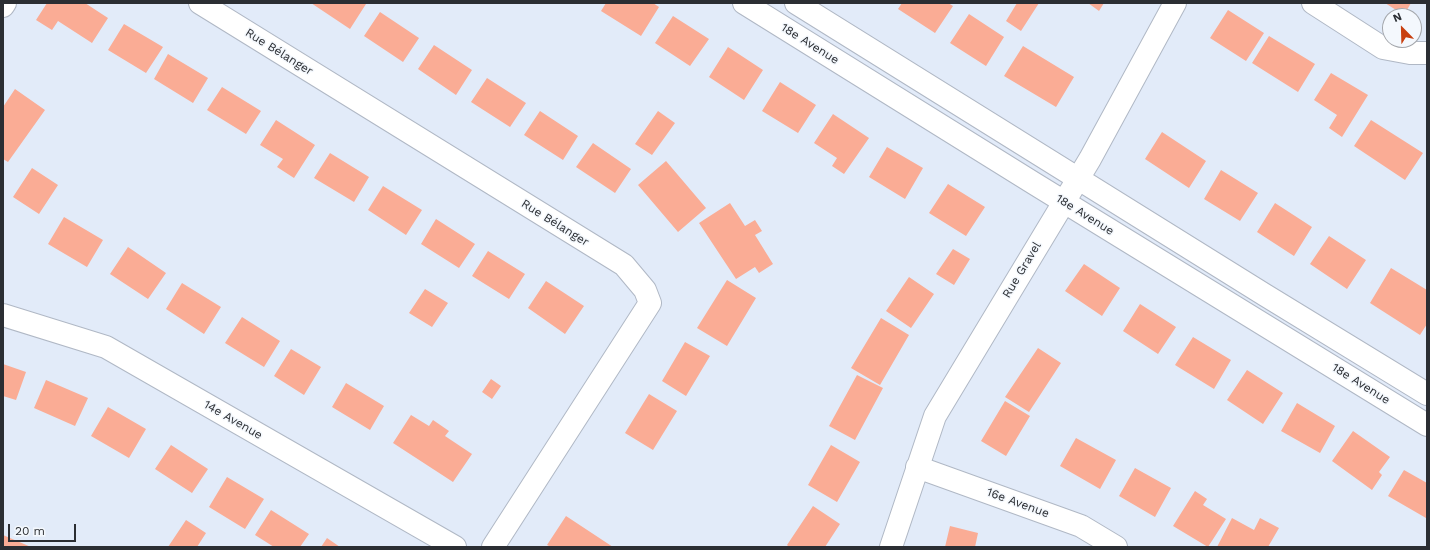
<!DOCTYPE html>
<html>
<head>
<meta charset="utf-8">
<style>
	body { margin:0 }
	#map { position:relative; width:1430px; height:550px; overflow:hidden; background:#e2ebf9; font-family:"Work Sans",sans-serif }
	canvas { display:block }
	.frame { position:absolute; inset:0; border:4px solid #2b2e33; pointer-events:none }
	.north { position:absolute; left:1382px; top:8px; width:40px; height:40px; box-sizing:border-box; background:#f4f8fd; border:1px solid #a4a7ac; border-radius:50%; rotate:337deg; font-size:11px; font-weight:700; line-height:16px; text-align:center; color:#2b2e33 }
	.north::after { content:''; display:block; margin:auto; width:14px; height:18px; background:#c84010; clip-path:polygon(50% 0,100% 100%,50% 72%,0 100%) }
	.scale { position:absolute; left:8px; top:524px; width:68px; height:18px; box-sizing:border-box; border:2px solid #2b2e33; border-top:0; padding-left:5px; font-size:12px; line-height:14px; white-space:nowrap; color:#2b2e33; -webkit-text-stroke:3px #f4f8fd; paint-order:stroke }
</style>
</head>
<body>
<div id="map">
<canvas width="1430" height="550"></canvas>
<div class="frame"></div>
<div class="north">N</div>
<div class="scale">20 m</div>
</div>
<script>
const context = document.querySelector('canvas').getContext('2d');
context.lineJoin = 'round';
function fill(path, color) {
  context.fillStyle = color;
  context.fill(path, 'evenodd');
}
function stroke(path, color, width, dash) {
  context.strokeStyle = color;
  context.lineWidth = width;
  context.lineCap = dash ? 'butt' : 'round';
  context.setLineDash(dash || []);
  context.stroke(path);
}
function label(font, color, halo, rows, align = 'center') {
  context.font = font + ' "Work Sans",sans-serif';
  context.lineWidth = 3;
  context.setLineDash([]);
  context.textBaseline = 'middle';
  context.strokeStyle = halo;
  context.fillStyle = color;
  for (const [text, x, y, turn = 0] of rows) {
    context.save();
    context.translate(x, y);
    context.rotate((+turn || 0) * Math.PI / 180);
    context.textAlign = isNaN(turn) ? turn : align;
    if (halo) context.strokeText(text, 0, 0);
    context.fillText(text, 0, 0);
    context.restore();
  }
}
const building = new Path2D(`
	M47 3H85L108 18 92 43 58 21 52 30 36 20Z
	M311 3H364L366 4 350 29Z
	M606 3H653L659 7 641 36 601 11Z
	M902 3H948L953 6 935 33 898 9Z
	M1017 3H1039L1021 31 1006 21Z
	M1088 3H1104L1099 11Z
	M1385 3H1411L1404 15Z
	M1228 10 1264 33 1246 61 1210 38Z
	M380 12 419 38 403 62 364 36Z
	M969 14 1004 37 986 66 950 43Z
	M673 16 709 39 690 66 655 43Z
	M124 24 163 47 146 73 108 50Z
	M1269 36 1315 64 1298 92 1252 63Z
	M434 45 472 70 456 95 418 69Z
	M1023 46 1074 77 1056 107 1004 76Z
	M728 47 763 70 744 100 709 77Z
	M168 54 208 78 193 103 154 79Z
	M1331 73 1368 95 1342 137 1329 128 1337 115 1314 100Z
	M487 78 526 103 510 127 471 102Z
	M780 82 816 105 798 133 762 111Z
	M222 87 261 111 246 134 207 110Z
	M15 89 45 110 8 162 3 159V107Z
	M540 111 578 136 563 160 524 135Z
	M658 111 675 123 652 155 635 144Z
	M833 114 869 138 844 174 832 166 837 158 814 143Z
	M276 120 315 145 294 178 277 167 283 159 260 145Z
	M1371 120 1423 153 1405 180 1354 146Z
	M1162 132 1206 161 1189 188 1145 159Z
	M593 143 631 169 615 193 576 167Z
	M887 147 923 168 905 199 869 177Z
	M330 153 369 177 354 202 314 178Z
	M666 161 706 208 678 232 638 185Z
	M32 168 58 185 39 214 13 197Z
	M1221 170 1258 193 1240 221 1204 199Z
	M948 184 985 207 966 236 929 213Z
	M383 186 422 210 406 235 368 210Z
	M730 203 745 226 755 220 762 231 755 235 773 264 759 273 755 267 736 279 699 223Z
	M1275 203 1312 227 1294 256 1257 232Z
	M64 217 103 240 87 267 48 244Z
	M436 219 475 244 459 268 421 244Z
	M1329 236 1366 260 1347 289 1310 264Z
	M128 247 166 273 148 299 110 274Z
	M953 249 970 259 954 285 936 274Z
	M488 251 525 274 509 299 472 276Z
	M1084 264 1120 288 1102 316 1065 291Z
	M1391 268 1427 290V324L1420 335 1370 303Z
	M909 277 934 294 911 328 886 311Z
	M727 280 756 298 727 346 697 328Z
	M546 281 584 306 565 334 528 308Z
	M182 283 221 307 204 334 166 309Z
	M425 289 448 303 432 327 409 313Z
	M1140 304 1176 327 1158 354 1123 331Z
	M242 317 280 341 264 367 225 343Z
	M881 318 909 335 880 385 851 368Z
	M1193 337 1231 360 1214 389 1175 365Z
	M685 342 710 356 686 396 662 381Z
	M1038 348 1061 363 1029 412 1005 397Z
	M291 349 321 367 304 395 274 376Z
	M3 364 26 372 16 400 3 396Z
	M1247 370 1283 393 1263 424 1227 400Z
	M857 375 883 388 855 440 829 426Z
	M491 379 501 386 492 399 482 392Z
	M46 380 88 398 75 426 34 408Z
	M346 383 384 406 370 430 332 407Z
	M649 394 677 411 653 450 625 433Z
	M1005 401 1030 416 1006 456 981 441Z
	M1297 403 1335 426 1320 453 1281 431Z
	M108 407 146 429 129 458 91 436Z
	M411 415 429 426 433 420 449 431 445 436 472 454 453 482 393 443Z
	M1353 431 1390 457 1379 472 1382 475 1372 490 1332 461Z
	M1076 438 1116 460 1100 489 1060 466Z
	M171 445 208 469 192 493 155 469Z
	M831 445 860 462 837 502 808 485Z
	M1135 468 1171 488 1155 517 1119 496Z
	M1404 470 1427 483 1426 518 1388 496Z
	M227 477 264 499 245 529 209 507Z
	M1195 491 1207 499 1203 505 1226 519 1208 547 1173 526Z
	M813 506 840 524 825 547H789L787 545Z
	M271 510 309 534 300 547H274L255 535Z
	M566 516 613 547H551L547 545Z
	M1232 518 1254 530 1260 518 1279 528 1268 547H1217Z
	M186 520 206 533 197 547H168Z
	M950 526 978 533 975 547H945Z
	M3 535 31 547H3Z
	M327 538 340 547H321Z`);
const minor = new Path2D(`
	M200 3 624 265 645 290 650 303 493 547
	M744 3 1035 184 1427 425
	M796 3 1265 295 1427 394
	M1313 3 1383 48 1410 53H1427
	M3 6 5 3
	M3 315 106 347 455 547
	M917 467 1081 526 1116 547
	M891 547 935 416 1090 159 1175 3`);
const streetNames = [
	["18e Avenue",810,44,32],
	["Rue Bélanger",279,52,32],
	["18e Avenue",1085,215,32],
	["Rue Bélanger",555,223,32],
	["Rue Gravel",1022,270,-59],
	["18e Avenue",1361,384,32],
	["14e Avenue",233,420,30],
	["16e Avenue",1018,503,20]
];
fill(building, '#faac95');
stroke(minor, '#b0b8c5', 24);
stroke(minor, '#fff', 22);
label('12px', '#2b2e33', '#f4f8fd', streetNames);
</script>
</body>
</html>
